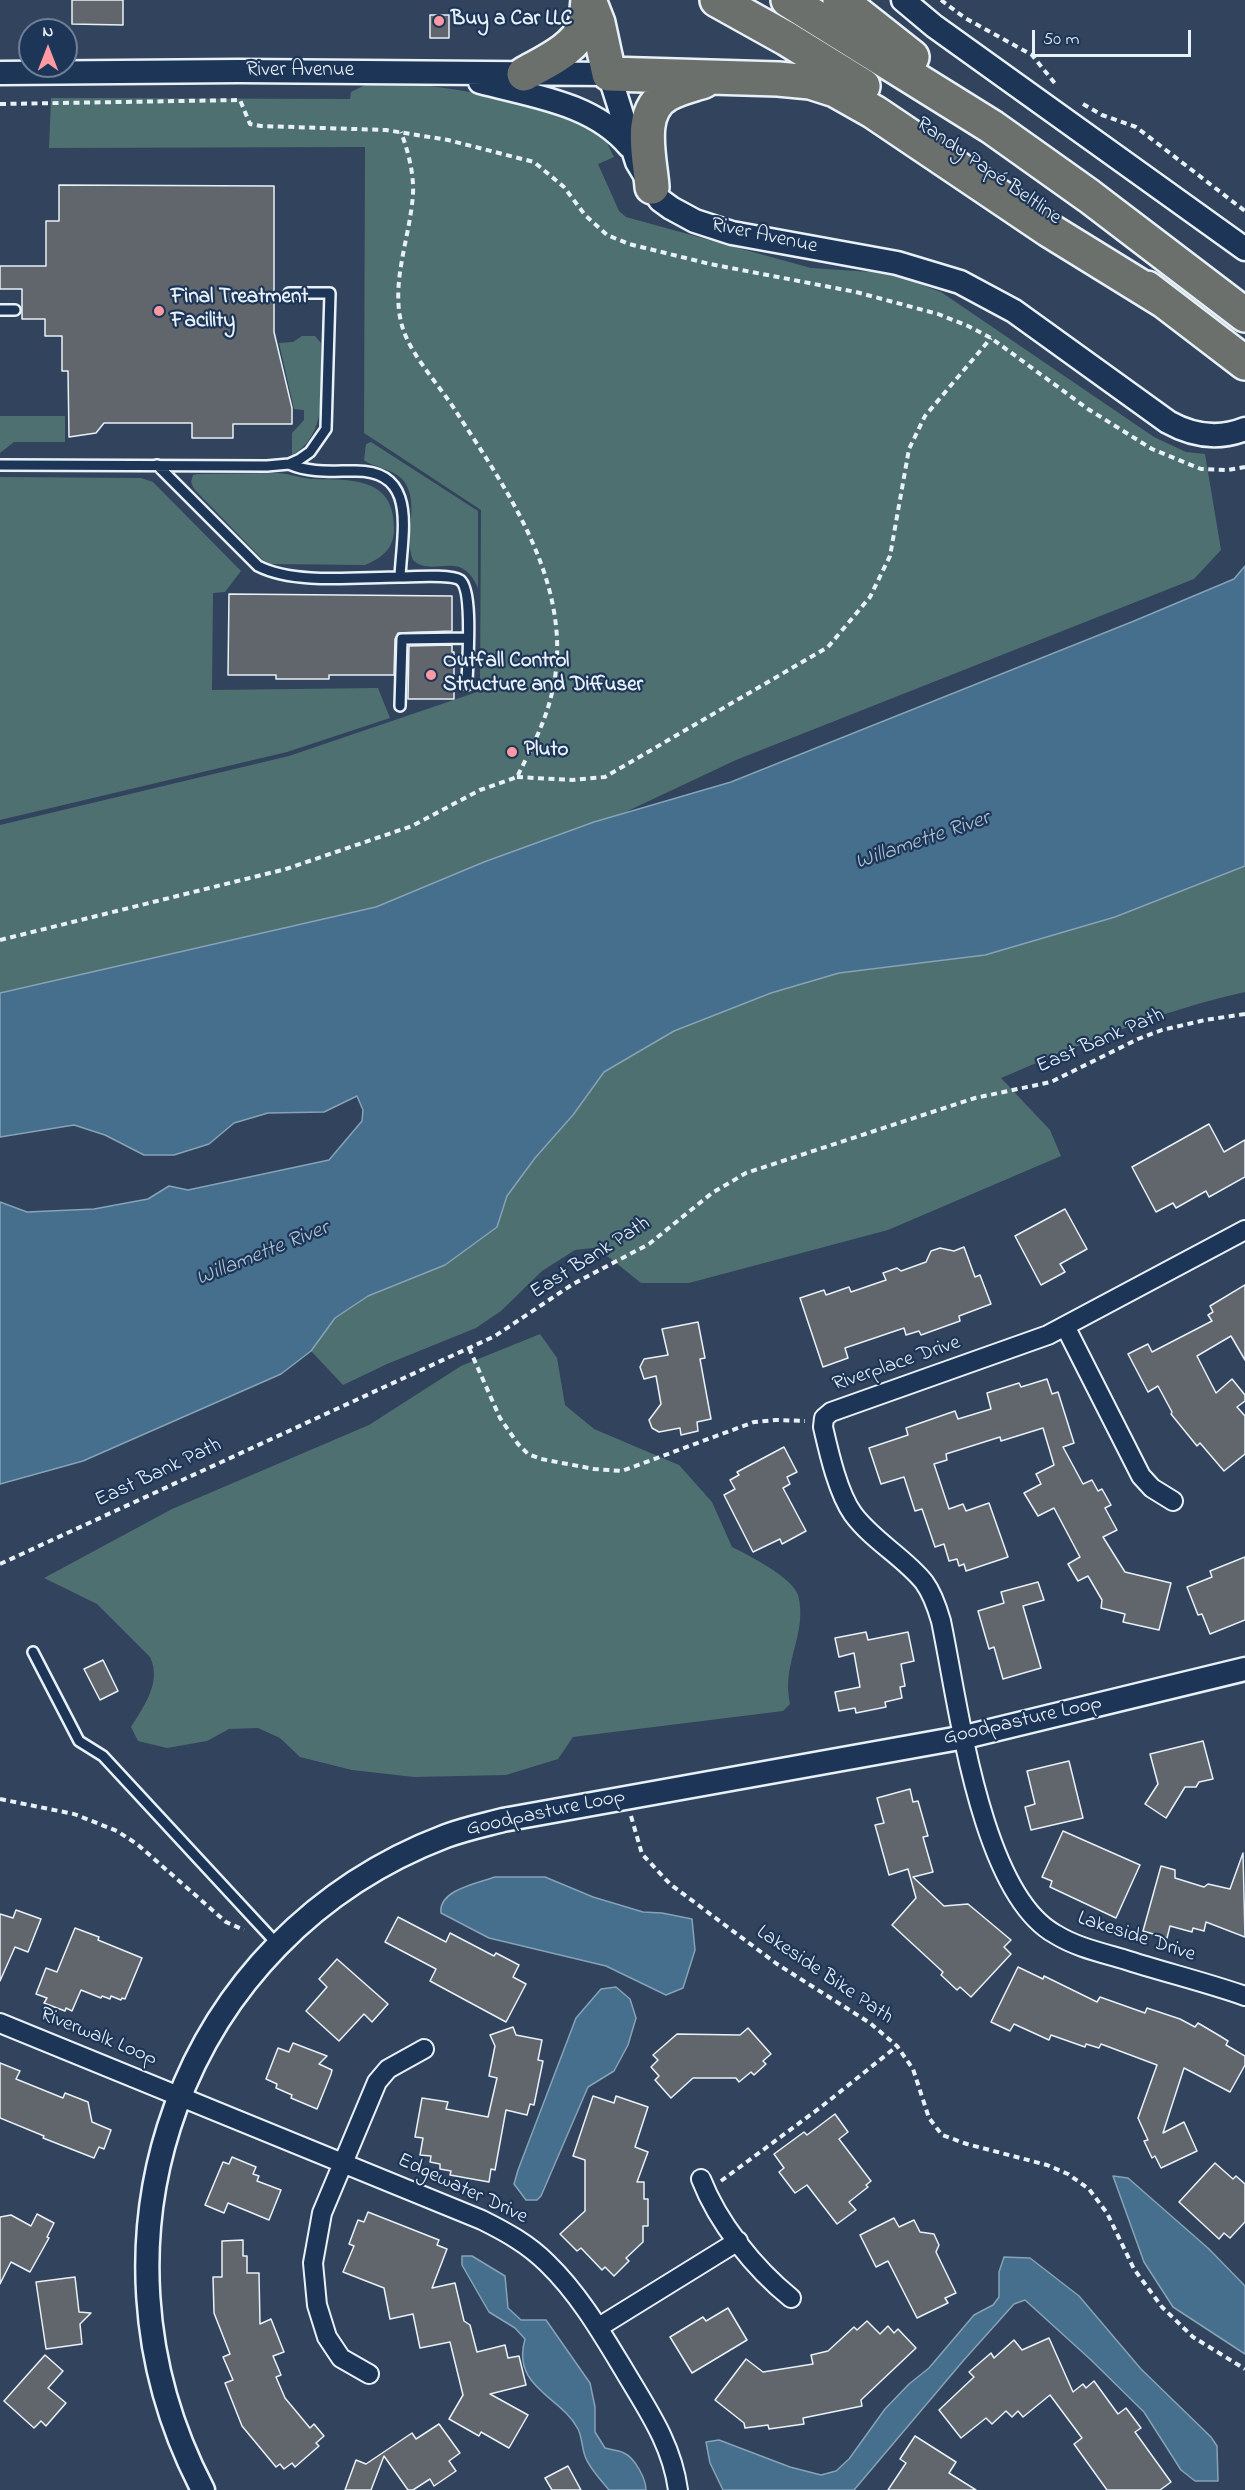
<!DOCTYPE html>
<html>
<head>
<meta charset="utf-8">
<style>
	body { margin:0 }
	#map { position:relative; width:1245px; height:2490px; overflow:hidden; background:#31435d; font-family:"Indie Flower",sans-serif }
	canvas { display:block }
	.north { position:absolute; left:18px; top:18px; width:60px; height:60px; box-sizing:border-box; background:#1d3557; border:2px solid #6e8097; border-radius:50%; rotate:0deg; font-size:16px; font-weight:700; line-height:24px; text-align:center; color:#e8f1f8 }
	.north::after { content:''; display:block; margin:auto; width:21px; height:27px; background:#ff9aa2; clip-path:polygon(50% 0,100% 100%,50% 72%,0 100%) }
	.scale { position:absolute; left:1032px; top:30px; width:159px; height:27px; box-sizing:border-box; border:3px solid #e8f1f8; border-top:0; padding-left:8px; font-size:18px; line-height:21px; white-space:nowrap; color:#e8f1f8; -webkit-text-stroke:4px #1d3557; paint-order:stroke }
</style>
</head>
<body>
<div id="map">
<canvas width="1245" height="2490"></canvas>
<div class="north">N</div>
<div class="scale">50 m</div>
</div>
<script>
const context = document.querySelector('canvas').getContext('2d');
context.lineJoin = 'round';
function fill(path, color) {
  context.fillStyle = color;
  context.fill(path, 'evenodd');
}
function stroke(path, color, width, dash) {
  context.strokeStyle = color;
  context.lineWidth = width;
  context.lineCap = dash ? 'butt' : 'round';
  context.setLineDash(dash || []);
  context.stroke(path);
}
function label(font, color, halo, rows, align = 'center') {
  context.font = font + ' "Indie Flower",sans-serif';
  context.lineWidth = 4.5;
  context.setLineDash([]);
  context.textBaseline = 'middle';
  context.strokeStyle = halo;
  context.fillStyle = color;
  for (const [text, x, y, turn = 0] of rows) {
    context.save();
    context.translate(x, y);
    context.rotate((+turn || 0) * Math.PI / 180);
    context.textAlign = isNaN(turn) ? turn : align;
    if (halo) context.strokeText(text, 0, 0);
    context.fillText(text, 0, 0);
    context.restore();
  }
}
const green = new Path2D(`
	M365 85C386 83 409 83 429 86 466 90 576 109 601 134 607 140 610 150 614 157L598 164 619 211 626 217 811 268 872 272 901 277 941 292 1154 437 1186 452 1205 454 1221 550 1194 579 736 760 617 816 484 862 376 907 0 993V825L289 756 480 691 481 510 364 433 365 147 49 148 51 98 350 99 351 92Z
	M302 336H315L321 343C320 380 331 434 292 455V433L304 420V410L294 409 279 343 293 342Z
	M0 416H65V442H14L0 453Z
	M371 442 478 511V588C461 547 433 579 413 560 403 535 422 499 401 478 390 468 374 468 364 460L366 444Z
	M279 473C290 474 300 478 311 479 350 480 394 476 394 528 394 548 384 557 365 565L271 564 263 560 194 489 191 482 193 475 197 474Z
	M0 477 141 478 153 482 241 571 225 592 213 593 212 690 378 688 390 718 287 752 0 820Z
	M1245 866V992C1160 1011 1081 1044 1001 1078L1050 1130 1061 1156 888 1230 689 1283H641L610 1258 593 1248 575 1250 542 1271 501 1311 476 1328 387 1364 343 1385 311 1351 335 1318 368 1296 445 1265 496 1227 507 1196 535 1158 573 1115 604 1072 674 1031 771 993 839 973 985 955 1115 917Z
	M540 1334 557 1358 565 1405 594 1429 679 1465 712 1502 732 1547C748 1555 792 1577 798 1595 803 1613 799 1632 794 1650 789 1671 786 1682 790 1704L783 1711 573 1737 558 1759 506 1775 414 1777 352 1770 300 1757 280 1738 258 1728 229 1729 207 1741 167 1748 138 1741 131 1727C144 1706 162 1682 150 1657L97 1604 44 1578 172 1509 369 1425 461 1366Z`);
const water = new Path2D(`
	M1245 566V866L1115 917 985 955 839 973 771 993 674 1031 604 1072 573 1115 535 1158 507 1196 497 1227 445 1265 368 1296 335 1318 311 1351 281 1374 83 1461 0 1484V1202L27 1212 94 1209 148 1199 169 1186 188 1190 329 1160 362 1121 363 1110 357 1096 324 1112 268 1113 234 1123 209 1144 174 1155H144L105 1135 74 1125 0 1137V993L376 907 484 862 594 822 731 782 1134 621 1234 579Z
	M495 1877H545L593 1897 643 1912 662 1913 692 1919 695 1950 683 1988 666 1995 606 1966 489 1938 441 1913C438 1890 478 1883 495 1877Z
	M616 1987 630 1999 636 2018 628 2045 614 2071 588 2087 541 2196 537 2200H526L514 2184 518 2170 576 2018 601 1989Z
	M1113 2176 1128 2178 1209 2249 1245 2286V2354L1173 2307 1144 2262Z
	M462 2256H472L505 2276 508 2308 521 2320H546L590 2383 595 2407V2432L605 2448C611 2450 618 2450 624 2453 635 2458 646 2479 646 2490H609C601 2480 589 2468 585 2456 582 2448 582 2437 578 2429 561 2396 511 2388 525 2339L515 2328 489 2312 462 2265Z
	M1004 2257 1030 2258 1079 2296 1141 2369 1211 2437 1217 2446 1218 2481H1195L1181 2470 1144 2412 1090 2359 1025 2300 1014 2304 963 2361 854 2490H723L710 2463 706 2442 719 2440 790 2467 821 2475 836 2471 849 2459 885 2409 909 2384 929 2368 974 2315 993 2305 999 2297V2272Z`);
const building = new Path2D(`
	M72 0H123V25L72 24Z
	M430 15H449V38H430Z
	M59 185 274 186V332L292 408V424H233V438H192V423H104L96 433 69 437 68 371H62V336H45V319H22V289H0V266H46V221H59Z
	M229 594 452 596V631L398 633 395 639 394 675H329V679H276V675H228Z
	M452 645V652H454V699H408L409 646Z
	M1209 1124 1224 1152 1245 1140V1177L1209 1197 1206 1191 1176 1208 1173 1203 1156 1212 1132 1167Z
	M1065 1209 1087 1249 1060 1264 1065 1272 1041 1285 1015 1236Z
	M964 1247 975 1277 980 1275 991 1304 959 1316 960 1321 921 1335 919 1331 906 1335 904 1328 845 1348 848 1358 823 1367 800 1298 824 1290 826 1295 849 1287 851 1292 886 1280 883 1273 897 1268 901 1271 926 1262 931 1251 940 1248 954 1251Z
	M1245 1285V1360L1231 1336 1197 1356 1216 1393 1232 1379 1245 1395V1401L1237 1407 1245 1416V1454L1224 1471 1200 1443 1197 1446 1171 1414 1172 1412 1158 1386 1148 1392 1128 1354 1148 1344 1152 1352 1212 1321 1208 1315 1213 1312 1210 1306Z
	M698 1322 705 1358 700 1359 711 1419 697 1422 698 1431 681 1435 680 1428 659 1432 652 1428 649 1420 661 1404 656 1376 644 1379 640 1367 644 1359 668 1355 662 1329Z
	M1047 1379 1052 1394 1058 1392 1074 1443 1063 1447 1083 1484 1092 1480 1098 1491 1102 1489 1111 1505 1105 1508 1117 1530 1103 1537 1125 1572 1171 1583 1159 1630 1123 1622 1125 1614 1101 1608 1102 1600 1088 1576 1078 1581 1068 1564 1080 1557 1054 1508 1038 1516 1024 1493 1041 1484 1036 1474 1054 1465 1043 1428 1001 1441 1000 1437 946 1454 947 1460 934 1464 949 1509 963 1504 966 1511 989 1503 1008 1557 966 1571 964 1564 959 1566 957 1559 949 1561 944 1544 935 1547 922 1509 915 1511 904 1477 881 1484 869 1448 908 1435 906 1428 955 1411 958 1419 991 1409 987 1393 1019 1383 1021 1387Z
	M784 1447 797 1472 787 1477 790 1484 783 1488 806 1531 782 1544 780 1539 753 1552 724 1495 735 1489 730 1480 739 1475 737 1472Z
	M1245 1557V1620L1210 1634 1202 1614 1198 1615 1187 1587 1212 1577 1210 1571Z
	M1038 1582 1044 1600 1023 1606 1041 1668 1003 1679 994 1647 989 1649 978 1611 1004 1603 1001 1592Z
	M866 1632 868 1640 908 1632 914 1661 901 1664 905 1686 900 1687 902 1698 885 1702 886 1707 856 1713 855 1708 839 1711 835 1692 860 1687 854 1653 839 1657 835 1638Z
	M103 1660 118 1691 100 1700 84 1669Z
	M1203 1741 1213 1779 1199 1782 1196 1787H1185L1166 1818 1145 1804 1158 1784 1150 1754Z
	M1069 1761 1083 1818 1031 1830 1025 1807 1035 1804 1027 1771Z
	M910 1789 913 1802 918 1801 928 1836 923 1837 933 1872 913 1877 944 1906 968 1904 1011 1940 1004 1947 1011 1954 971 1997 960 1987 957 1990 941 1975 943 1972 892 1925 916 1898 908 1869 889 1875 875 1825 884 1823 877 1798Z
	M1063 1831 1140 1865 1116 1918 1050 1887 1052 1881 1042 1877Z
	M1243 1853 1245 1937 1206 1922 1204 1931 1193 1928 1192 1932 1170 1926 1167 1938 1143 1931 1161 1866 1175 1870V1878L1204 1887 1208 1884 1230 1889Z
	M16 1910 41 1919 28 1952 15 1947 0 1981V1914L13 1918Z
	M398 1917 446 1942 450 1933 494 1956 496 1953 519 1965 513 1977 526 1984 506 2022 430 1981 436 1969 385 1942Z
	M75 1928 99 1937 98 1940 142 1958 125 1999 122 1998 121 2000 111 1996 110 1999 102 1996 101 1998 81 1990 72 2011 66 2008 65 2011 44 2003 47 1998 36 1994 46 1968 57 1972Z
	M337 1959 388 2004 372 2022 364 2014 339 2041 306 2011 327 1987 319 1979Z
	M1018 1967 1043 1979 1044 1976 1097 2002 1100 1997 1145 2013 1147 2008 1180 2019 1195 2027 1198 2023 1220 2036 1228 2041 1226 2045 1245 2056V2065L1230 2092 1184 2068 1163 2133 1184 2122 1197 2151 1161 2168 1155 2156 1152 2158 1144 2141 1148 2140 1138 2118 1157 2065 1101 2044 1099 2048 1086 2044 1085 2047 1051 2035 1049 2040 1014 2024 1010 2031 991 2022Z
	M513 2027 516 2035 542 2040 538 2060 543 2061 534 2105 530 2104 527 2115 506 2110 495 2170 491 2169 489 2182 450 2175 451 2171 440 2169V2164L430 2162 431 2156 420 2155 423 2138 415 2137 422 2098 448 2102 446 2109 488 2117 497 2078 489 2076 495 2046 490 2035Z
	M748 2028 771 2054 763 2061 766 2064 754 2075 751 2072 739 2082 736 2078H693L671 2098 655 2080 659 2076 651 2067 658 2060 653 2055 677 2034 740 2035Z
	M293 2043 327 2056 319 2064 332 2070 331 2074 317 2109 291 2098 292 2095 276 2088 277 2084 266 2079 278 2048 289 2052Z
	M0 2063 20 2071 16 2079 63 2098 65 2093 88 2102 92 2122 111 2130 104 2149 99 2147 94 2158 43 2138 44 2136 0 2118Z
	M593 2096 614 2103 616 2096 648 2107 635 2147 648 2152 637 2182H644V2199H648V2226H643V2242L626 2258 629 2261 614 2276 605 2267 602 2270 581 2248 577 2251 560 2234 585 2211V2160L573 2156Z
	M835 2114 848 2132 839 2139 871 2181 866 2185 868 2187 849 2202 856 2210 837 2224 807 2185 795 2193 779 2172 784 2168 774 2154 804 2132 807 2135Z
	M232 2157 256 2167 253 2174 259 2176 257 2181 281 2190 269 2220 228 2203 224 2213 205 2205 223 2162 229 2164Z
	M1215 2163 1233 2179 1236 2176 1245 2184V2222L1230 2238 1224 2233 1219 2239 1179 2202Z
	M368 2212 439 2240 437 2245 447 2249 432 2288 455 2283 464 2321 470 2325 477 2352 505 2345 508 2358 519 2356 526 2385 490 2394 528 2415 509 2448 481 2432 479 2436 449 2419 463 2395 450 2342 420 2348 413 2314 390 2319 384 2288 343 2272 354 2246 349 2244 358 2220 364 2222Z
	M37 2214 54 2223 47 2237 49 2238 30 2272 11 2262 0 2284V2217L11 2215 31 2226Z
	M894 2218 899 2227 914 2220 920 2232 934 2234 939 2245 936 2252 956 2293 945 2298 948 2303 917 2318 888 2261 876 2267 860 2235Z
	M243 2240V2256H247V2273H259L260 2324 271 2319 284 2352 273 2356 281 2375 276 2377 285 2398 310 2428 314 2424 324 2436 316 2443 319 2446 295 2467 292 2463 284 2469 280 2464 276 2467 242 2426 225 2383 233 2380 223 2357 230 2354 214 2313 213 2277H222V2241Z
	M75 2277 79 2312 91 2313 80 2324 82 2344 46 2349 36 2282Z
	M728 2308 747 2340 692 2373 670 2337 703 2317 706 2321Z
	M867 2321 880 2334 888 2326 894 2333 898 2329 916 2348 861 2400 862 2406 803 2418 804 2424 769 2429 768 2425 745 2428 744 2423 715 2400 746 2359 763 2372 813 2364 811 2355 828 2351 854 2327 857 2330Z
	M1049 2338 1073 2392 1083 2384 1086 2388 1094 2381 1118 2414 1126 2408 1141 2428 1135 2432 1171 2482 1160 2490H1107L1074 2444 1082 2438 1050 2395 1023 2417 1018 2411 1012 2417 1006 2411 992 2424 986 2418 961 2438 939 2410 974 2377 969 2372 991 2353 994 2358 1014 2340 1022 2350Z
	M45 2355 63 2371 48 2388 66 2403 46 2426 41 2421 34 2428 4 2401Z
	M439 2424 460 2453 449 2461 456 2471 434 2486 430 2479 413 2490H408L384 2456 371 2490H345L356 2460 366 2464 412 2433 416 2439Z
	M915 2436 956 2462 949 2473 976 2490H888L906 2463 900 2459Z
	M568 2466 581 2490H552L545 2478Z`);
const path = new Path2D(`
	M941 0 965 18 1032 55 1057 86
	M0 104 240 100 250 124 261 126 386 130 448 140 534 162 564 187 585 215 607 235 629 244 710 264 856 292 938 314 968 326 991 338 1088 409 1152 449 1201 469 1228 470 1245 467
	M1083 104 1102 115 1136 127 1245 211
	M517 777 572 780 605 777 828 647 870 597 890 556 909 449 925 416 991 338
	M0 940 286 869 412 826 480 790 517 777C530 751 544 725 551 697 578 592 511 496 457 413 441 387 412 357 403 329 389 285 410 239 413 194 414 173 408 151 401 132
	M469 1348 500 1418 518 1444 528 1454 541 1459 594 1469 622 1471 754 1422 776 1420 805 1421
	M0 1564 495 1336 573 1284 649 1244 712 1193 746 1173 975 1098 1051 1082 1138 1039 1162 1030 1205 1020 1245 1014
	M0 1799 74 1814 117 1831 137 1844 226 1922 244 1930
	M631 1816 642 1854 670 1884 777 1964 870 2023 897 2046 913 2069 929 2118 942 2135 967 2144 1047 2165 1068 2174 1089 2189 1107 2213 1134 2269 1162 2307 1193 2337 1245 2369
	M721 2181 821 2107 896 2047`);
const service = new Path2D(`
	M0 310H15
	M0 465 267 466 289 464 300 459 310 452 326 429 330 293H289
	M157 465 258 566C295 585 358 577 400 577 402 532 419 469 353 471 330 471 310 473 289 464
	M400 577C412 577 451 574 460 580 474 590 467 666 467 685
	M400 706 402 639 468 638
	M33 1652 79 1741 103 1756 278 1945`);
const minor = new Path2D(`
	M1245 1230 1048 1335 831 1412 824 1418 823 1427C829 1453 838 1493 853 1514 873 1541 904 1557 924 1582 932 1593 937 1607 941 1621 958 1701 980 1892 1055 1934 1076 1947 1099 1952 1123 1959 1163 1972 1205 1982 1245 1996
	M1065 1326 1141 1476 1152 1488 1173 1501
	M0 2023 482 2220C506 2232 528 2244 547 2263 579 2294 601 2332 624 2370 647 2409 672 2444 678 2490
	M701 2179C718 2223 754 2268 791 2298
	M599 2327 738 2241
	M369 2374 341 2358 327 2337 317 2305 313 2263 322 2213 377 2082 388 2069 424 2049`);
const tertiary = new Path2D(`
	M903 0 934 26 1245 249
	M0 73 239 71 609 74 637 162 660 200 671 208 695 221 732 233 897 263 960 282 1014 311 1168 422C1193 436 1218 440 1245 429
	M480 82C532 96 593 103 629 146
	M203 2490C72 2241 180 1937 446 1836 465 1829 484 1825 503 1820L965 1737 1245 1669`);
const motorway = new Path2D(`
	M589 0 598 23 609 74 778 79 810 82 835 90 874 112 1049 230 1164 301
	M717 0 787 39 863 86
	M788 0 992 127 1089 196 1245 315
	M840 0 912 57
	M524 74C545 62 576 49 585 24 587 17 587 7 588 0
	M652 187C650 158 636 111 668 94 678 88 692 85 704 81
	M1147 288 1245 363`);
const markers = [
	[439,21,6,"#ff9aa2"],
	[159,311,6,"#ff9aa2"],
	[431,675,6,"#ff9aa2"],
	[512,752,6,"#ff9aa2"]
];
const poiNames = [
	["Buy a Car LLC",451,21],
	["Final Treatment",171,299],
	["Facility",171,323],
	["Outfall Control",443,663],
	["Structure and Diffuser",443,687],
	["Pluto",524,752]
];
const streetNames = [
	["River Avenue",300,72],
	["Randy Papé Beltline",988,172,35],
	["River Avenue",764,237,12],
	["East Bank Path",1101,1042,-23],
	["East Bank Path",591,1259,-32],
	["Riverplace Drive",897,1365,-19],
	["East Bank Path",159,1474,-25],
	["Goodpasture Loop",1023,1722,-13],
	["Goodpasture Loop",546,1814,-12],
	["Lakeside Drive",1136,1938,18],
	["Lakeside Bike Path",824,1976,34],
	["Riverwalk Loop",98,2038,22],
	["Edgewater Drive",462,2190,25]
];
const waterNames = [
	["Willamette River",923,842,-19],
	["Willamette River",263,1255,-22]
];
fill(green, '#4f7071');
fill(water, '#456f8c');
stroke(water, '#86a3b7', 1.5);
fill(building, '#61656c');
stroke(building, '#e8f1f8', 1.5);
stroke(service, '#e8f1f8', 14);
stroke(minor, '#e8f1f8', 22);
stroke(tertiary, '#e8f1f8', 27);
stroke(motorway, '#e8f1f8', 38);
stroke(path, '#e8f1f8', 4, [6, 4.5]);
stroke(service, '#1d3557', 9);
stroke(minor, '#1d3557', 18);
stroke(tertiary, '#1d3557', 22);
stroke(motorway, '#6c706d', 33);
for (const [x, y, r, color] of markers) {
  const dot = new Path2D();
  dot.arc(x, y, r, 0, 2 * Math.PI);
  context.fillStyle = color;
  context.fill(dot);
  stroke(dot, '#1d3557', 2);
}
label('bold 21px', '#e8f1f8', '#1d3557', poiNames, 'left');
label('21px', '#e8f1f8', '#1d3557', streetNames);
label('italic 22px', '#afc4d2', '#1d3557', waterNames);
</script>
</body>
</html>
